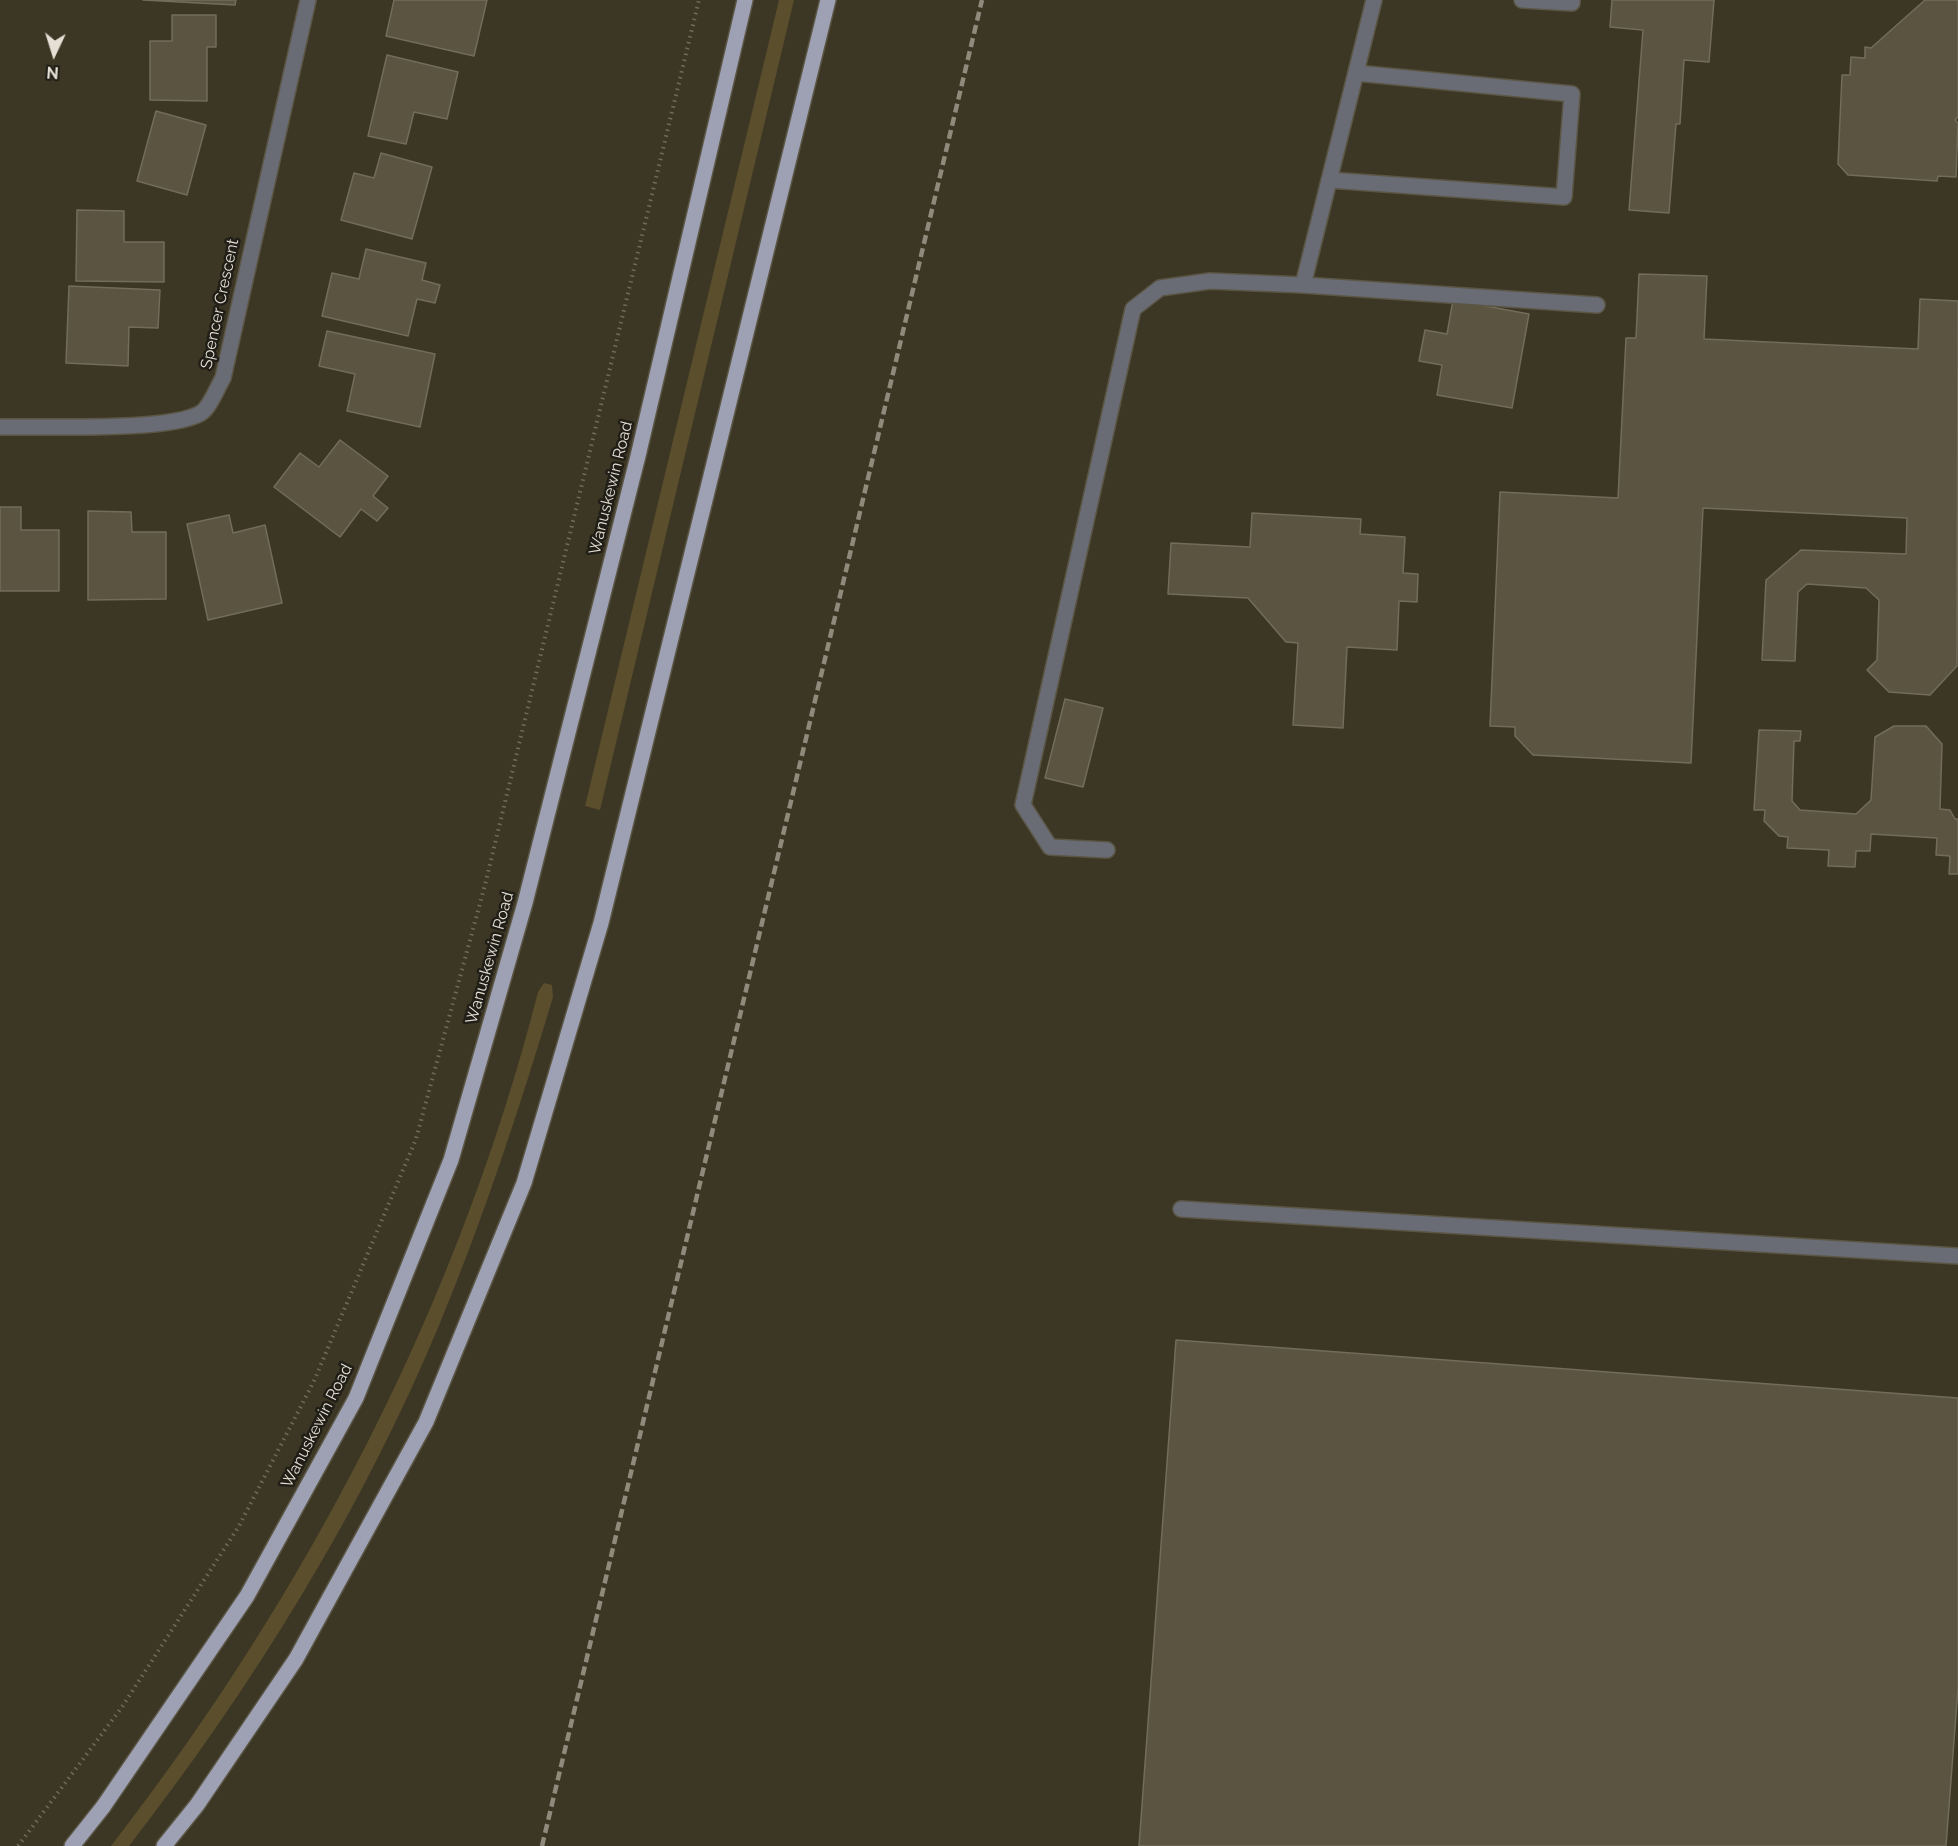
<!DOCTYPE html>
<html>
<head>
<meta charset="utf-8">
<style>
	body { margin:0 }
	#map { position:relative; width:1958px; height:1846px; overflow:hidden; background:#3c3624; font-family:Raleway,sans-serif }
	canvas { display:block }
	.north { position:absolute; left:24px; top:24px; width:60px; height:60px; -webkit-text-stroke:4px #201e16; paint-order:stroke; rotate:184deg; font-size:16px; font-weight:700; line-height:24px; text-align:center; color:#e4e0d6 }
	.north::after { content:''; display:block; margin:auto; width:21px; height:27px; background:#e4e0d6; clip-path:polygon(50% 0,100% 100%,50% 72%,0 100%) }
</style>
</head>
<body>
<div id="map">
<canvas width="1958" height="1846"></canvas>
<div class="north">N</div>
</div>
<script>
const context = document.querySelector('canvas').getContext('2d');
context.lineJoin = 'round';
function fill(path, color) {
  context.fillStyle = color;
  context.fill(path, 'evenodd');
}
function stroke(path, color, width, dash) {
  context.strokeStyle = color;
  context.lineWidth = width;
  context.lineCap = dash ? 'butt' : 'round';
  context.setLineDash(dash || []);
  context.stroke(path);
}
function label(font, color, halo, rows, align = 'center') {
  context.font = font + ' Raleway,sans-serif';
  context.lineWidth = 5;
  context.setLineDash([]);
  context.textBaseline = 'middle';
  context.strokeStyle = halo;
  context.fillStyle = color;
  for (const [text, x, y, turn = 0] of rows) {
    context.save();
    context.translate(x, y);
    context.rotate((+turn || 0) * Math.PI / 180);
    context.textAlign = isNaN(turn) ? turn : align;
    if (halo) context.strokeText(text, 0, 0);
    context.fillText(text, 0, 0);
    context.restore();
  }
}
const green = new Path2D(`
	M779 0H794L600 810 585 806Z
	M544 983 552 985 553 997C520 1107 484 1217 440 1323 362 1511 253 1686 129 1846H111C307 1594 459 1302 538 992Z`);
const building = new Path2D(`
	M143 0H236L235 5Z
	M394 0H487L474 56 386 36Z
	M1612 0H1714L1709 62 1684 60 1680 124H1676L1669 213 1629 210 1643 30 1610 27Z
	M1925 0H1958V117L1955 120 1958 123 1956 177 1938 176 1937 181 1848 175 1838 164 1842 75H1850L1851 57 1865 58V47L1871 48Z
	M172 15H216V47H207V101L150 100V41H172Z
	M387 55 458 72 447 119 414 112 406 144 368 136Z
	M156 111 206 125 187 195 137 181Z
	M381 153 432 167 412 239 341 220 354 173 374 178Z
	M77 210 124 211V242H164V282L76 281Z
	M366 249 426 263 422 280 440 285 435 303 417 299 408 336 322 316 332 273 359 279Z
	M1639 274 1707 276 1704 339 1918 349 1920 299 1958 301 1957 666 1930 695 1889 692 1867 670 1877 660 1879 600 1866 588 1807 584 1798 592 1795 661 1762 660 1766 580 1801 550 1906 554 1907 518 1703 508 1691 763 1533 755 1515 736V727L1490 726 1500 492 1618 498 1626 338H1636Z
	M69 286 160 290 158 328 129 327 128 366 66 363Z
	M1453 300 1529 314 1512 408 1437 395 1442 365 1419 361 1425 330 1447 334Z
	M327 331 435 354 420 427 347 411 355 374 319 366Z
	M340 440 388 476 373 496 388 508 377 521 361 509 340 537 274 487 300 453 319 467Z
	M0 507H21V530H59V591H0Z
	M88 511 131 512 132 532H166V599L88 600Z
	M1252 513 1361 519 1360 534 1405 537 1403 573 1418 574 1417 602 1399 601 1397 650 1347 647 1343 728 1293 725 1298 643 1286 642 1248 598 1168 594 1171 543 1250 547Z
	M229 515 233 533 265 525 282 603 208 620 187 524Z
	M1065 699 1103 708 1083 787 1045 778Z
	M1894 726H1926L1942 744 1940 809 1950 810 1955 819H1958V874H1949L1950 856 1936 855 1937 838 1871 834 1870 851H1856L1855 867 1828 866 1829 850 1787 848 1788 837 1779 836 1764 821 1765 810H1754L1759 730 1801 731 1800 741H1794L1792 801 1800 810 1856 814 1871 800 1875 737Z
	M1176 1340 1958 1398V1688L1946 1846H1139Z`);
const path = new Path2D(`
	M18 1846 122 1707 239 1526 314 1381 416 1139 485 885 699 0`);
const minor = new Path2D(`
	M1522 0 1572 3V0
	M1329 180 1564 197 1572 94 1356 73
	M1303 285 1597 305
	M0 427C42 426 170 432 201 413 210 407 217 388 223 378L308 0
	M1107 850 1050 847 1023 805 1133 309 1160 288 1210 281 1303 285 1374 0
	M1181 1209 1958 1256`);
const major = new Path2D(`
	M72 1846 103 1807 247 1596 356 1398 451 1160 525 903 638 456 745 0
	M164 1846 197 1805 296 1659 426 1422 524 1183 601 923 828 0`);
const rail = new Path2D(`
	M542 1846 982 0`);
const streetNames = [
	["Spencer Crescent",220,304,-78],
	["Wanuskewin Road",611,488,-76],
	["Wanuskewin Road",490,958,-74],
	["Wanuskewin Road",317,1426,-63]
];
fill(green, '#5a4e2c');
fill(building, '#5a5441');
stroke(building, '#736c59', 1.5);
stroke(minor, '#5a5544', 18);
stroke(major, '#5a5544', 18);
stroke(path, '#716b5c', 4, [1.5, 4.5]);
stroke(minor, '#6a6c75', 15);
stroke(major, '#9da1b3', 15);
stroke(rail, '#8f8a7c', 4.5, [9, 4.5]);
label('16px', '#e4e0d6', '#201e16', streetNames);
</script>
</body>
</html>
